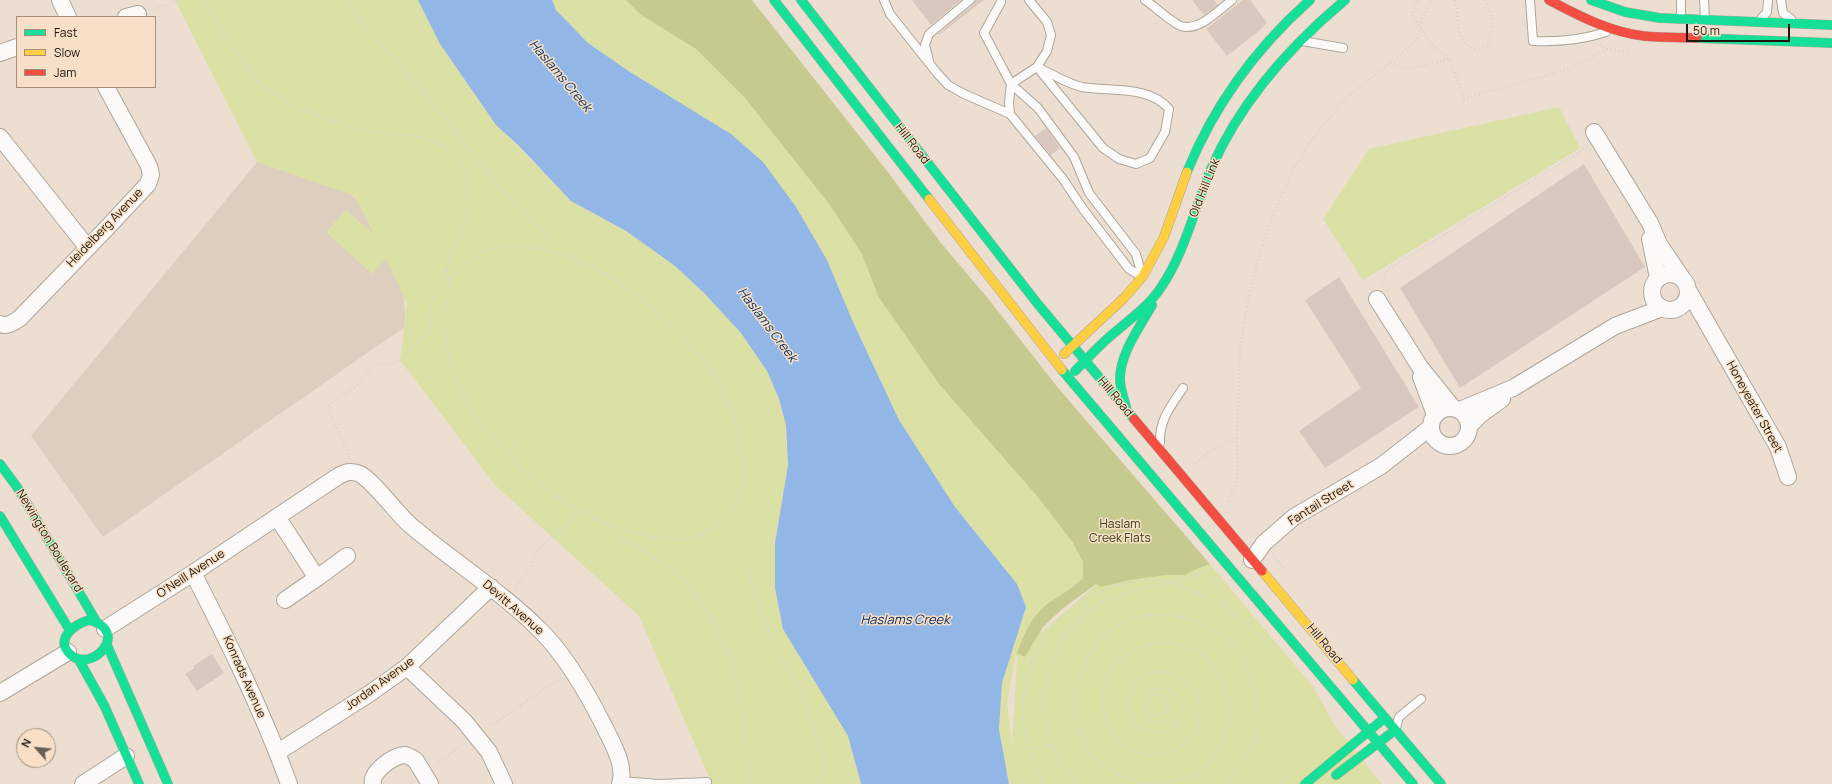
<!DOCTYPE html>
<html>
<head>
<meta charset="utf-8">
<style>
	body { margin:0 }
	#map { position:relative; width:1832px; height:784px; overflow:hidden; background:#ecdfd2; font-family:Manrope,sans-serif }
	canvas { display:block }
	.legend { position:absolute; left:16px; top:16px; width:140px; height:72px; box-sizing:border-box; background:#f7e0c7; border:1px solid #a0907d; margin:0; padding:5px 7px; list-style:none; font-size:12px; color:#1e170e }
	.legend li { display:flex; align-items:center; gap:8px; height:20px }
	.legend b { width:20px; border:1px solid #a0907d }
	.north { position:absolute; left:16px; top:728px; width:40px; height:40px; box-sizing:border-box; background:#f7e0c7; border:1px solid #a0907d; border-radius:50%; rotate:297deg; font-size:11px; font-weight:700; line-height:16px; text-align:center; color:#1e170e }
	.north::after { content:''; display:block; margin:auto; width:14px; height:18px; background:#665d53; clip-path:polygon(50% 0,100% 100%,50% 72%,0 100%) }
	.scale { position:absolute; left:1686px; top:24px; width:104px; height:18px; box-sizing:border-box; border:2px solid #1e170e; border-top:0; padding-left:5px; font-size:12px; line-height:14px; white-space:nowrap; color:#1e170e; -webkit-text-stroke:3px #f7e0c7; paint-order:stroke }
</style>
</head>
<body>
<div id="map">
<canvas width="1832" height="784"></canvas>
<ul class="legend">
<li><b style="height:5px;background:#16e098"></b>Fast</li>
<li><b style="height:5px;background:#ffcf43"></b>Slow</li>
<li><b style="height:5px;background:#f24e42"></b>Jam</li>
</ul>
<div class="north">N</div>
<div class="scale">50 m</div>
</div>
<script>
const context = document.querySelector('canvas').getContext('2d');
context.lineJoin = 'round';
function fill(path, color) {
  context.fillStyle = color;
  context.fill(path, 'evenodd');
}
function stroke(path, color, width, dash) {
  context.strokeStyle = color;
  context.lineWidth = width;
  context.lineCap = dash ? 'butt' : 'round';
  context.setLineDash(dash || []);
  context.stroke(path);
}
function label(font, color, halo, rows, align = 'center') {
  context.font = font + ' Manrope,sans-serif';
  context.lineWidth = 3;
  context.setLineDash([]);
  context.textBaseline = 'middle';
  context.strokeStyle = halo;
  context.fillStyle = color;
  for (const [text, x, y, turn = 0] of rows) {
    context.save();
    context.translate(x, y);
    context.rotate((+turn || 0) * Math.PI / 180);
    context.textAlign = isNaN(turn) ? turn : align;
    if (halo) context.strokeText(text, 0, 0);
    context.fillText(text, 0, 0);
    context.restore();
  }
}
const education = new Path2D(`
	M257 162H272L337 183 372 212 401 266 406 326 103 537 31 436Z`);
const green = new Path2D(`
	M175 0H418L440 44 494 122 547 176 579 206 626 231 675 266 704 293 741 333 767 371 779 399 786 425 788 465 775 543 848 736 861 784H712L639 616 495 485 400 360 407 303 386 259 372 274 326 232 346 210 374 234 355 196 257 162Z
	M552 0H626L641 15 696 49 745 98 829 204 862 254 878 296 939 384 1037 496 1073 543 1083 562V578C1073 589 1059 594 1048 604 1031 620 1025 631 1017 653L1097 584 1210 564 1314 688 1335 726 1382 784H1009L999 729 1002 683 1012 649 1017 584 955 507 899 420 853 322 827 260 630 72 588 43 556 10ZM1016 655 1017 656 1012 745 1007 703Z
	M1559 107 1580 148 1363 280 1323 219 1369 149Z`);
const forest = new Path2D(`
	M626 0H752L884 167 941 243 990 301 1059 389 1210 564 1194 570 1185 575H1165L1130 580 1101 587 1096 584 1062 609 1043 627 1025 657 1017 653C1024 633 1032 615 1050 602 1062 594 1073 588 1083 578V562L1073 543 1037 496 939 384 878 296 862 254 829 204 745 98 696 49 641 15Z`);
const water = new Path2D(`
	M418 0H552L556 10 588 43 630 72 731 134 763 162 796 207 827 260 853 322 899 420 955 507 1017 584 1026 607 1002 683 999 729 1009 784H861L848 736 783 629 775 588V543L788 465 786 425 779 399 767 371 741 333 704 293 675 266 626 231 571 201 519 146 496 125 440 44Z`);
const building = new Path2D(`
	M912 0H961L931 25Z
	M975 0H984L939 35 938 34 974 4Z
	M1192 0H1214L1218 5 1204 15Z
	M1243 0H1250L1267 23 1260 30 1227 56 1206 29Z
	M1046 128 1060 148 1051 155 1035 136Z
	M1584 164 1645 267 1460 388 1400 288Z
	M1339 277 1419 407 1325 468 1299 431 1361 388 1305 300Z
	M212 654 224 673 197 691 185 674 194 668 193 666Z`);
const path = new Path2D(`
	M205 0 227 41 258 82 292 106 356 129 376 133 405 135 426 138 444 147 460 161 468 180 470 211 431 304 432 322 429 330 400 360 391 365C373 358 364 382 351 390 341 397 332 397 328 409L338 430 349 458
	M344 0 349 8 441 113 494 182 546 235 553 251
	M1418 0 1412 15 1432 45 1449 59
	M1455 0C1461 21 1452 39 1475 49L1487 46C1496 24 1494 21 1485 0
	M151 10 182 0
	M1600 45 1607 49 1628 52
	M1390 63 1409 69 1450 59 1464 99 1571 68 1607 49
	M447 267 449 284 444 311V330L451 363 461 391 474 415 517 465 554 495 581 512 605 523 617 537 662 562 684 581 707 611 729 654 740 691 745 733 749 784
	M449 283C474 247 499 241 541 249 611 262 687 328 721 389 735 415 750 469 739 498 736 506 729 513 723 520 714 529 702 536 689 538 660 542 634 533 606 523
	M1381 287 1387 270 1587 147
	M506 453 516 443
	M1195 463 1208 453 1237 438
	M739 498 746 504V568L772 641 801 693 824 755 821 784
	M1228 501 1238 475 1237 438 1240 350 1247 307 1258 258 1276 208 1293 170 1312 139 1343 101 1417 40 1422 18 1432 0
	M1273 554 1284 569
	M1215 578 1226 607 1270 644
	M514 589 525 576 538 550 581 512
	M1147 705a10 10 0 1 1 20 0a10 10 0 1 1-20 0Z
	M487 728 561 678
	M1030 750 1052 745
	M435 765 465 743
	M1043 784C1034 764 1024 739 1023 717 1023 696 1027 672 1037 652 1057 608 1110 577 1158 580 1178 581 1208 598 1225 607
	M1078 784 1064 770 1052 745 1046 721 1044 697 1051 665 1063 638 1084 615 1102 602 1137 590 1170 583 1211 570
	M1146 784C1112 776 1084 759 1077 722 1070 684 1086 647 1118 625 1151 604 1204 617 1230 642 1248 660 1255 688 1258 711 1258 715 1259 720 1259 723 1257 738 1239 775 1227 784
	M1147 784C1162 782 1182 781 1196 773 1238 745 1240 679 1197 652 1183 644 1168 640 1152 644 1107 654 1087 699 1116 737 1125 748 1138 756 1153 755 1208 755 1220 681 1162 672 1125 666 1113 732 1157 732 1190 731 1188 679 1151 690 1142 699 1142 706 1146 718 1159 725 1169 725 1172 707L1166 702
	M1277 784 1290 775`);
const lane = new Path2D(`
	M884 0 890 14 937 73 948 85 964 94 1010 114 1063 179 1083 209 1129 269 1141 276
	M1145 0C1154 6 1172 23 1181 26 1199 32 1219 10 1232 0
	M1530 0 1533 41C1558 42 1582 40 1606 32
	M1681 0V19
	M1704 0 1705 19
	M1781 0 1783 13 1791 19
	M1001 2 984 33 1011 84 1038 108 1074 157 1089 193 1136 254 1141 272
	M1760 20 1767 12 1768 0
	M1302 41 1343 48
	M929 61 925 45 929 34 970 0
	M1037 67C1050 73 1068 84 1082 87 1110 92 1149 85 1169 109L1165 132 1150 158 1136 164 1119 159 1103 148Z
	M1010 114 1009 102 1011 84 1037 67 1047 51 1051 35 1047 22 1029 0
	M1160 443C1159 420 1171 406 1183 388
	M1396 728 1399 717 1421 699
	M621 781 659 784 707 782`);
const street = new Path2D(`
	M60 0 68 17
	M126 17 138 14
	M0 53 17 47
	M1594 132 1650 223 1659 244 1682 278
	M0 137 87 247
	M1650 239 1658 278
	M1652 292a18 18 0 1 1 36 0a18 18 0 1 1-36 0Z
	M1688 290 1778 447 1788 477
	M1377 299 1420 367 1453 408
	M0 324C8 327 14 322 20 318L104 231 148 184 151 175 149 166 106 87
	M1421 377 1435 415
	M1431 427a19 19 0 1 1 38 0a19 19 0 1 1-38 0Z
	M1460 410 1513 388 1615 326 1662 308
	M1469 426 1480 415 1502 399
	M277 517 317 578 285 600
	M1252 560 1264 543 1294 517 1381 466 1431 427
	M193 573C228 641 263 712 289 784
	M317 578 347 556
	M105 629 193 573 337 477C345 472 351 470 360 474 373 481 396 512 409 524 452 561 501 591 541 631 568 658 589 696 606 730 613 745 626 766 620 784
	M407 667 464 721 489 752 504 784
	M0 693 68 652
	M278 752 369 694 407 667 491 587
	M83 784 126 756
	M373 784C370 772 394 755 405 755 409 756 413 758 416 761L430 784`);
const fast = new Path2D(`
	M774 0 929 199
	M801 0 1037 303 1134 419
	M1591 0 1625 12 1660 18 1832 25
	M1697 38 1832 43
	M1187 172C1214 105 1256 48 1310 0
	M1062 370 1413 784
	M1075 371C1086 360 1096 349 1107 339 1125 323 1146 309 1160 289 1185 253 1194 209 1211 169 1240 102 1289 47 1345 0
	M1126 407C1124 398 1120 389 1120 379 1120 353 1140 327 1152 305
	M0 464 17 487 96 621
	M0 516 69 629
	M89 620C132 631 91 675 70 654 54 639 75 624 89 620Z
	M107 645 168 784
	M79 660 104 705 139 784
	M1353 680 1441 784
	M1336 775 1390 734
	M1305 784 1381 721`);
const slow = new Path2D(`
	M929 199 1062 370
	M1064 354 1124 298 1143 276 1164 237 1187 172
	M1262 571 1353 680`);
const jam = new Path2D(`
	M1549 0C1579 16 1610 32 1644 36 1662 38 1680 37 1697 38
	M1134 419 1262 571`);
const streetNames = [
	["Hill Road",912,144,52],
	["Old Hill Link",1205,188,-68],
	["Heidelberg Avenue",105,228,-46],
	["Hill Road",1115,397,50],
	["Honeyeater Street",1754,407,61],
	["Fantail Street",1321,503,-32],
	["Newington Boulevard",49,541,59],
	["O'Neill Avenue",191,574,-33],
	["Devitt Avenue",513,608,41],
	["Hill Road",1324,644,50],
	["Konrads Avenue",244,677,66],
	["Jordan Avenue",380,684,-36]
];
const parkNames = [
	["Haslam",1120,525],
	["Creek Flats",1120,539]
];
const waterNames = [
	["Haslams Creek",560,76,50],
	["Haslams Creek",767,325,53],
	["Haslams Creek",905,620]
];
fill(education, '#ddcfc0');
fill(green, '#dbe0a5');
fill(forest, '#c7ca8f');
fill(water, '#92b7e6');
fill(building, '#d9c8bf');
stroke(lane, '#aea59a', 10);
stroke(street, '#aea59a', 18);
stroke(fast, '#aea59a', 10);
stroke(slow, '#aea59a', 10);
stroke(jam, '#aea59a', 10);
stroke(path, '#d8d4d0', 2.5, [1, 3]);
stroke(lane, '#fcfaf8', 8);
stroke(street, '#fcfaf8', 16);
stroke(fast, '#16e098', 9);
stroke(slow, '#ffcf43', 9);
stroke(jam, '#f24e42', 9);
label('12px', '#1e170e', '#f7e0c7', streetNames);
label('12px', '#363d15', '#f7e0c7', parkNames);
label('italic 13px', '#0c3362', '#f7e0c7', waterNames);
</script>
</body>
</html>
